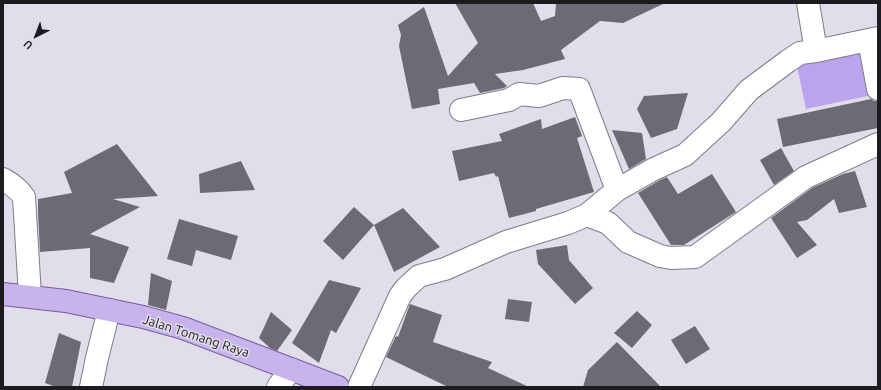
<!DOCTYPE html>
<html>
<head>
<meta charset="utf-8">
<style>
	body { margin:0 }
	#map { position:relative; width:881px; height:390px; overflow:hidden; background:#e1ddeb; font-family:Ubuntu,sans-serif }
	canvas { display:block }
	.frame { position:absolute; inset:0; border:4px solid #1c1b20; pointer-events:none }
	.north { position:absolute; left:16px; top:16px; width:40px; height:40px; -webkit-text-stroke:3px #e1ddeb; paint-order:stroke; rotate:222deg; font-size:11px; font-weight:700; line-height:16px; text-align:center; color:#1c1b20 }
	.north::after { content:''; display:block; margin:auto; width:14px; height:18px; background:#1c1b20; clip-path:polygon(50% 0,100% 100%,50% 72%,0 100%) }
</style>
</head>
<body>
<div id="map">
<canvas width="881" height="390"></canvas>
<div class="frame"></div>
<div class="north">U</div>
</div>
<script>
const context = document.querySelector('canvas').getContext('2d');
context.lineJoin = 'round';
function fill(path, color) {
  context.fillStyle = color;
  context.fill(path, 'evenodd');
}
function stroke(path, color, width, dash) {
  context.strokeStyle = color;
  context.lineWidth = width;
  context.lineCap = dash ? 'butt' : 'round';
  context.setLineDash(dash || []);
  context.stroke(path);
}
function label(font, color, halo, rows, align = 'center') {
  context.font = font + ' Ubuntu,sans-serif';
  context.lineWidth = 3;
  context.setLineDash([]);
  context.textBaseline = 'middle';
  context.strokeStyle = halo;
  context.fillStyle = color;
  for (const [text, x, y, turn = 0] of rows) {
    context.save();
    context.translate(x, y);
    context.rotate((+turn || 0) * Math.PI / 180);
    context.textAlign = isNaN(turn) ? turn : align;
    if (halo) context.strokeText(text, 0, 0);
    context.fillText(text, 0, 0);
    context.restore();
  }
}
const green = new Path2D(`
	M869 51 877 94 806 109 797 66Z`);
const building = new Path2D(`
	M455 3H533L541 21 555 16 556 3H665L623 23 600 21 561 50 565 59 523 70 495 74 507 86 504 88 480 93 474 83 438 89 440 104 412 109 399 46 401 35 398 25 424 7 448 76 478 43Z
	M688 93 677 129 651 138 637 109 644 96Z
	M871 99 874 101H878V128L783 147 777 119Z
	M575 117 582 136 577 138 594 192 536 209V211L509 218 498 176 496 177 494 173 459 181 452 151 502 141 499 134 541 119 542 129Z
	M612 130 642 133 646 159 629 169Z
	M117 144 158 196 113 199 140 207 90 234 129 247 114 283 90 278V248L40 252 38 213V199L72 193 64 172Z
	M781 148 794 171 774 185 760 160Z
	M241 161 255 190 200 193 199 174Z
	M855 171 867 207 839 213 834 199 807 220 797 222 817 245 797 258 771 218 812 188 843 174Z
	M712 174 736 212 684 245H671L638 193 660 180 667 177 678 194Z
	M354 207 374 225 343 260 323 241Z
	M403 208 440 247 394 272 374 225Z
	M179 219 238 236 231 260 196 250 192 266 167 259Z
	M567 245 569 260 593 288 575 304 538 264 536 250Z
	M151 273 172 281 166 310 148 305Z
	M329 280 361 288 336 333 331 330 319 363 292 343Z
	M508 299 532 302 529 322 505 319Z
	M410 304 442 315 433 342 492 362 488 368 529 387H448L386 357 396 336 398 337Z
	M637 311 652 325 632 348 614 333Z
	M271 312 292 330 277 351 270 348 259 338Z
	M695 326 710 349 686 364 671 340Z
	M59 333 81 342 72 387H56L45 383Z
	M617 342 661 387H583L588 370Z`);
const minor = new Path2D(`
	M808 3 816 51
	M869 40 878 89
	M461 110 509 100 519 94 539 96 563 88 579 89 617 190
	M3 179C11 184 19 189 24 197L30 296
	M587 215 608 223 628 242 660 256 671 258 695 257 806 177 878 144
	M91 387 97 358 109 310
	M278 387 291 369
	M359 387 400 296 406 288 419 276 445 269 506 242 568 223 587 215 617 190 654 169 685 155 721 122 749 90 788 61 800 53 816 51 878 38`);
const major = new Path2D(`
	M3 294 66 301 143 317 183 328 338 387`);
const streetNames = [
	["Jalan Tomang Raya",196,336,18]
];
fill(green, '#bba3ed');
fill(building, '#6d6a76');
stroke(minor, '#7f7b88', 24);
stroke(major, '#745d9d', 24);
stroke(minor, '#fff', 22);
stroke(major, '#c8b3ed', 22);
label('13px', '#1c1b20', '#e1ddeb', streetNames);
</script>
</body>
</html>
